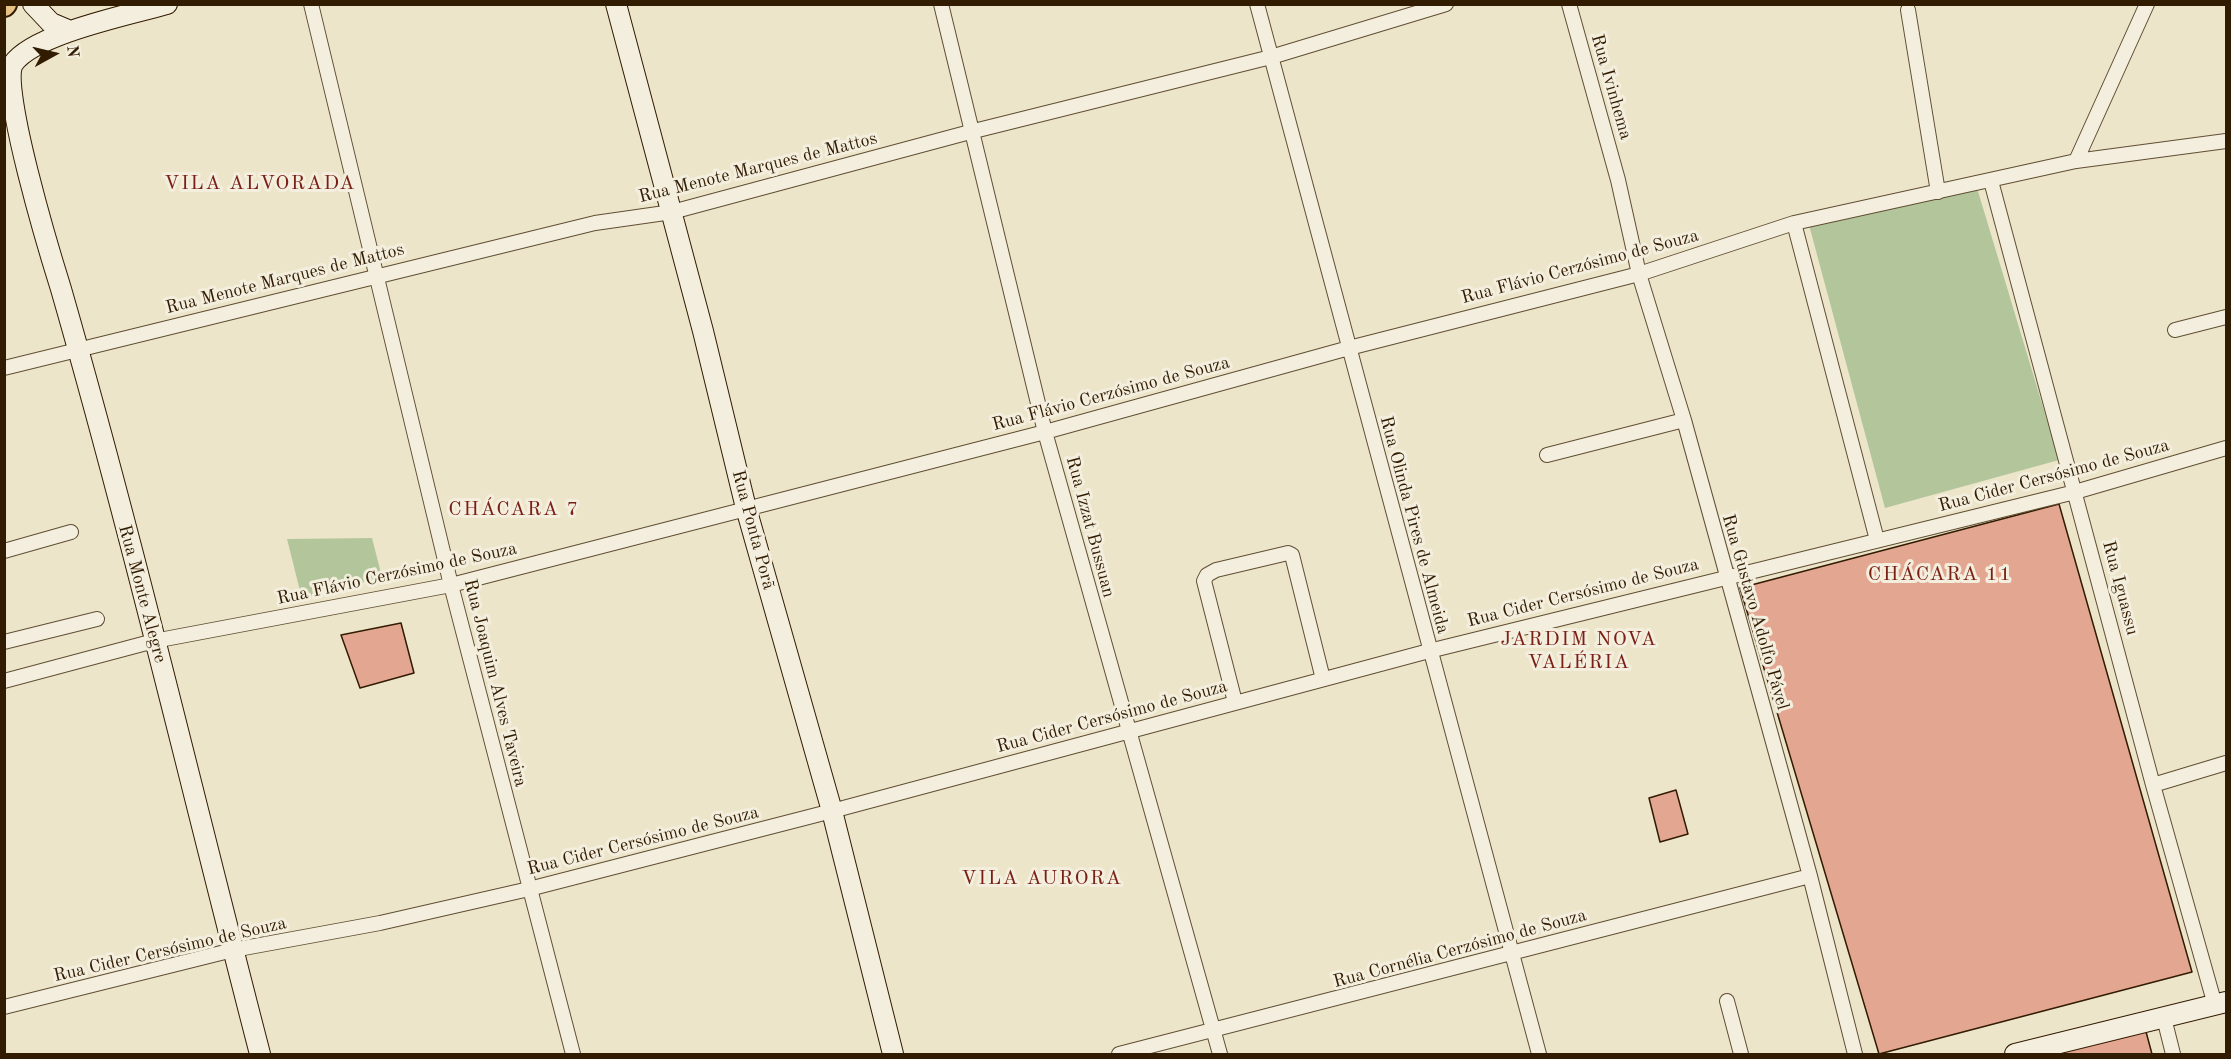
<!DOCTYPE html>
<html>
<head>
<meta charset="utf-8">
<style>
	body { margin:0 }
	#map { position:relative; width:2231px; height:1059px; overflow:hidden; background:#ede5ca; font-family:"Old Standard TT",serif }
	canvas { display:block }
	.frame { position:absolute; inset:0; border:6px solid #311b01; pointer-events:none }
	.north { position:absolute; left:24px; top:24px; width:60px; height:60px; -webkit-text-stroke:4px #f3eedd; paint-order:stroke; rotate:82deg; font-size:16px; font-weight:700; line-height:24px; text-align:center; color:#311b01 }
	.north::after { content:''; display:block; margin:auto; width:21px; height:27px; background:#311b01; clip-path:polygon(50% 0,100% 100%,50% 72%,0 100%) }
</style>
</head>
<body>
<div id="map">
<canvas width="2231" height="1059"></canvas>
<div class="frame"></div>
<div class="north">N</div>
</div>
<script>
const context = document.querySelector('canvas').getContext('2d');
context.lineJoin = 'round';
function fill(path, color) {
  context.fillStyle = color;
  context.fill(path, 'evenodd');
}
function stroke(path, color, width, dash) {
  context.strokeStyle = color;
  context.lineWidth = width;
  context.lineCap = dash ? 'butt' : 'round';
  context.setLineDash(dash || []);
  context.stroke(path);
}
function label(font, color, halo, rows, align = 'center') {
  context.font = font + ' "Old Standard TT",serif';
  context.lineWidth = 6;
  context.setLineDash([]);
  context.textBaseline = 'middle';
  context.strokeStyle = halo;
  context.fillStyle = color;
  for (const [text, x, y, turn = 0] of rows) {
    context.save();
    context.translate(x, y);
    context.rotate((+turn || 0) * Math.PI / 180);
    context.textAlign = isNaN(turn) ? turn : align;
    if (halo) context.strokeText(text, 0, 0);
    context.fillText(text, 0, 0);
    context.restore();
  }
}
const green = new Path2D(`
	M1974 178 2059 460 1885 508 1809 225Z
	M372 538 382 577 302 599 287 539Z`);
const building = new Path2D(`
	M2059 504 2192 972 1879 1054 1740 588Z
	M401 623 414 673 360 688 341 635Z
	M1676 790 1688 834 1660 842 1649 798Z
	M2145 1028 2152 1054H2038Z`);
const street = new Path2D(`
	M311 4 451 585 573 1054
	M941 4 1045 432 1220 1054
	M1257 4 1539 1054
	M1569 4 1618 180 1639 274 1684 420 1810 876 1855 1054
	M1908 10 1938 192
	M2076 161 2147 4
	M1991 181 2153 785 2215 1005
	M1794 223 1877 540
	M2175 330 2226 317
	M4 368 595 223 672 212 970 132 1271 57 1446 4
	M1547 455 1684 420
	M4 551 71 532
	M4 642 97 619
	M4 681 154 641 451 585 1045 432 1349 348 1639 274 1794 223 2076 161 2226 141
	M1235 702 1204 581 1207 575 1216 570 1288 553 1292 555 1323 679
	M2153 785 2226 763
	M1727 1001 1741 1054
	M4 1007 233 950 380 923 529 889 832 811 1429 651 2075 492 2226 448
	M2164 1018 2173 1054
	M1119 1054 1810 876`);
const secondary = new Path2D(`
	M33 4 51 23 70 31
	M167 4C132 14 33 34 13 64 0 89 50 254 61 289 134 543 194 800 260 1054
	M616 4 703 331 746 508 832 811 893 1054
	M2015 1054 2226 1002`);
const primary = new Path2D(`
	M4 5 5 4`);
const streetNames = [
	["Rua Ivinhema",1611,87,74],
	["Rua Menote Marques de Mattos",758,168,-14],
	["Rua Flávio Cerzósimo de Souza",1580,267,-15],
	["Rua Menote Marques de Mattos",285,279,-14],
	["Rua Flávio Cerzósimo de Souza",1111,394,-15],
	["Rua Cider Cersósimo de Souza",2054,476,-15],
	["Rua Olinda Pires de Almeida",1414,525,75],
	["Rua Izzat Bussuan",1090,527,75],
	["Rua Ponta Porã",753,530,75],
	["Rua Flávio Cerzósimo de Souza",397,574,-12],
	["Rua Iguassu",2120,588,75],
	["Rua Cider Cersósimo de Souza",1583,593,-14],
	["Rua Monte Alegre",142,594,75],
	["Rua Gustavo Adolfo Pável",1755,612,74],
	["Rua Joaquim Alves Taveira",495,683,76],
	["Rua Cider Cersósimo de Souza",1112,717,-15],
	["Rua Cider Cersósimo de Souza",643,841,-14],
	["Rua Cornélia Cerzósimo de Souza",1460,949,-15],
	["Rua Cider Cersósimo de Souza",170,950,-13]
];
const neighbourhoodNames = [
	["VILA ALVORADA",260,184],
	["CHÁCARA 7",514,510],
	["CHÁCARA 11",1940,575],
	["JARDIM NOVA",1579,640],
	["VALÉRIA",1579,663],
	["VILA AURORA",1042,879]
];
fill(green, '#b3c69b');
fill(building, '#e3a691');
stroke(building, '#311b01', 1.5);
stroke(street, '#604e33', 16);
stroke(secondary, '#311b01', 22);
stroke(primary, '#311b01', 26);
stroke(street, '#f3eedd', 14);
stroke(secondary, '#f3eedd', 20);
stroke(primary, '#e6c285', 22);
label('18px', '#311b01', '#f3eedd', streetNames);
context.letterSpacing = '1.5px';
label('20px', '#7a1f14', '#f3eedd', neighbourhoodNames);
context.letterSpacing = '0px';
</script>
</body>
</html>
